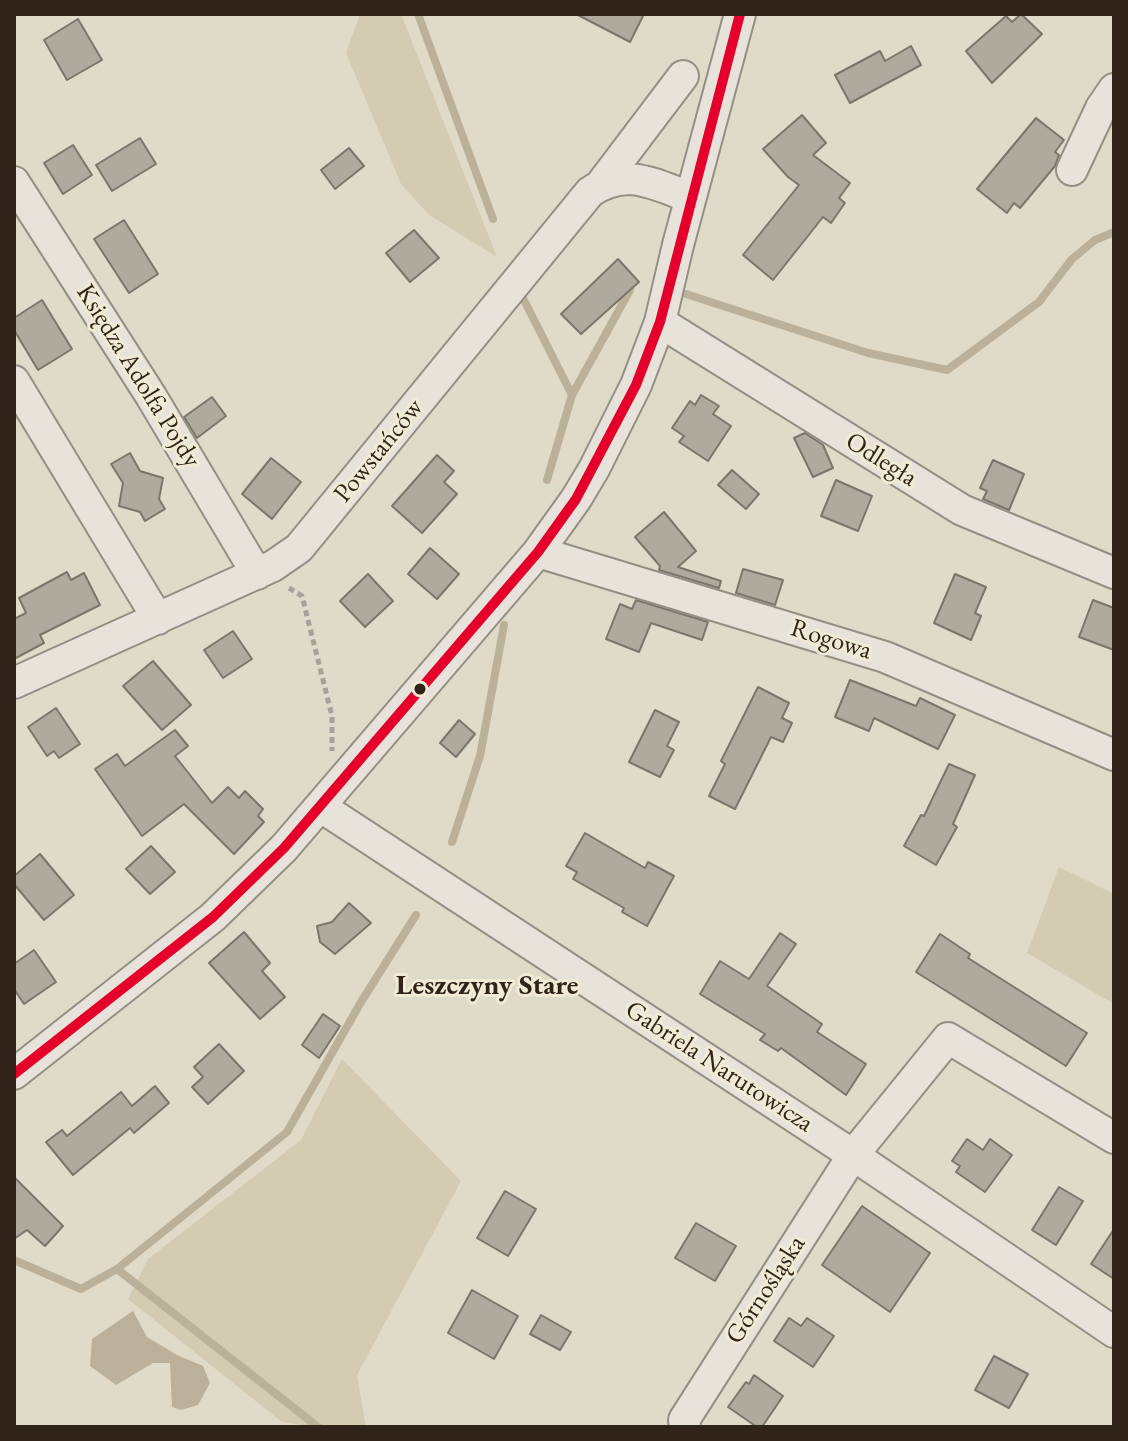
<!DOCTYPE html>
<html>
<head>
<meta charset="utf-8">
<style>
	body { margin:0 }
	#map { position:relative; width:1128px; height:1441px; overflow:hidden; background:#e0dac8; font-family:"EB Garamond",serif }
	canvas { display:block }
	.frame { position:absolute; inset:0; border:16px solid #30241a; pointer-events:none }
</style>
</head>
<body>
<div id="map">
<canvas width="1128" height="1441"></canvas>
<div class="frame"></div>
</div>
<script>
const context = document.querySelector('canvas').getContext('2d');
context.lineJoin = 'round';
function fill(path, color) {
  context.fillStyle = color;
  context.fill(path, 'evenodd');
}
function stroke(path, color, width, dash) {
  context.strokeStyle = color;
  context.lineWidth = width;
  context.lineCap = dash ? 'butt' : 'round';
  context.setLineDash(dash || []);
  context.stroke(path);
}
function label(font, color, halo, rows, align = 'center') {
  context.font = font + ' "EB Garamond",serif';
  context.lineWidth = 6;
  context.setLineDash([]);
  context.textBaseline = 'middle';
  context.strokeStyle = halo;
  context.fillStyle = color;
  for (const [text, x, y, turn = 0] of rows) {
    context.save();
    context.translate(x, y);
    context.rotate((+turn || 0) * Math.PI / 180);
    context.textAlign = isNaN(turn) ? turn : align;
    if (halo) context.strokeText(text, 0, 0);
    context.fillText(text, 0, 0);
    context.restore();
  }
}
const green = new Path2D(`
	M360 14H401L497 257 429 215 401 184 346 53Z
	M1059 867 1114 894V1004L1027 953Z
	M342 1059 461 1181 357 1375 366 1427H314L282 1422 128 1299 148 1259 301 1140Z`);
const water = new Path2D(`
	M133 1311 147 1337 177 1355 203 1366 210 1383 198 1405 181 1410 172 1407 170 1363H153L116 1385 90 1366 92 1339Z`);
const stream = new Path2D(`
	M418 14 493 219
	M686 294 868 353 947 370 1039 302 1072 259 1095 240 1114 232
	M524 300 572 395 547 480
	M572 395 630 290
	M452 842 480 756 504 625
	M14 1260 81 1289 117 1269 287 1132 361 1002 416 915
	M117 1269 318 1427`);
const building = new Path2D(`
	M576 14H644L630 42Z
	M1021 14 1042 34 992 83 966 51 1006 16 1012 22Z
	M78 19 102 60 67 80 44 40Z
	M911 46 921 65 850 103 835 75 880 51 885 61Z
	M802 115 826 143 813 155 850 183 839 198 845 203 831 223 823 217 773 280 743 255 799 185 788 177 763 149Z
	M1036 118 1064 140 1055 152 1059 155 1055 166 1020 208 1014 203 1007 213 977 189Z
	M140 138 156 164 112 191 96 165Z
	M73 145 92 175 63 194 44 163Z
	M349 148 364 166 335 189 321 170Z
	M124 220 158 274 129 293 94 239Z
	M414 230 439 258 410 282 386 253Z
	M618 259 639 282 581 334 561 314Z
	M42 300 72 349 38 370 14 330V318Z
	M701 395 719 406 713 414 731 426 708 461 679 442 684 436 672 428 690 401 695 405Z
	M212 397 226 416 197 438 184 417Z
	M805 433 823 445 833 468 813 477 794 438Z
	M130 453 140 471 163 478 159 499 165 509 145 521 140 512 119 506 123 483 111 464Z
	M437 455 454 471 444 482 457 494 422 533 392 506Z
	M271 458 301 482 272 519 242 494Z
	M993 460 1024 474 1009 510 983 499 987 491 980 488Z
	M732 470 759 494 746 509 718 485Z
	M836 480 872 496 858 531 821 516Z
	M664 512 696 551 678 567 721 581 719 588 659 570 660 566 635 537Z
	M430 548 459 574 437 599 408 574Z
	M743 569 783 580 775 605 736 593Z
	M67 572 71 580 84 573 100 605 40 635 44 643 14 659V619L26 613 19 598Z
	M368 574 393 601 365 627 340 601Z
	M955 574 986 587 975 613 981 616 971 640 934 623Z
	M636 600 708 622 702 640 651 623 639 652 606 639 620 604 632 609Z
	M1093 600 1114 608V650L1079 637Z
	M233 631 252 659 223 678 204 650Z
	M153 661 191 705 162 730 123 686Z
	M850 680 916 706 920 698 955 715 938 749 874 718 869 731 835 717Z
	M758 687 789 703 782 718 792 723 783 742 771 737 735 809 709 796 725 764 721 761Z
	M56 708 80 744 59 758 54 751 47 756 28 727Z
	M655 710 679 722 667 746 674 750 660 777 629 762Z
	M459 720 475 734 456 757 440 743Z
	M175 730 188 746 175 756 212 803 228 787 239 798 245 791 263 809 258 816 264 822 234 854 184 804 142 836 95 769 117 754 125 766Z
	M949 764 975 775 953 824 957 827 936 865 904 846 921 815 924 816Z
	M585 833 645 868 648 862 674 876 647 926 622 912 624 908 573 879 577 872 566 866Z
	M151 846 175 872 150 894 126 869Z
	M40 854 74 895 44 920 14 884V876Z
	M349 903 371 923 335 954 320 942 317 926 332 922Z
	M244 932 270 963 262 971 285 997 260 1019 209 963Z
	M780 933 796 944 767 986 822 1024 817 1032 866 1064 846 1095 781 1048 778 1051 760 1040 765 1034 700 994 720 961 749 979Z
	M940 934 970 954 968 958 1087 1033 1066 1066 916 972Z
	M34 950 56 982 24 1004 14 989V964Z
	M323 1014 340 1026 319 1058 302 1045Z
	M219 1044 244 1071 208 1104 192 1087 203 1077 194 1067Z
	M155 1086 169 1103 134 1133 130 1128 73 1175 46 1142 62 1130 67 1136 121 1092 132 1106Z
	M967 1139 983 1150 990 1139 1012 1155 985 1192 956 1172 960 1166 952 1161Z
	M14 1177 63 1226 45 1246 27 1230 14 1239Z
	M1059 1187 1083 1201 1056 1245 1032 1230Z
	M505 1191 536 1209 508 1256 477 1238Z
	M862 1206 930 1253 890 1312 822 1265Z
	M696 1223 736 1246 715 1281 675 1258Z
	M1114 1229V1279L1091 1264Z
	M472 1290 518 1316 494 1359 448 1333Z
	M541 1315 571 1332 560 1350 530 1334Z
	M789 1318 801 1326 807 1318 834 1336 813 1367 774 1341Z
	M994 1356 1028 1374 1009 1408 975 1390Z
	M754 1375 783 1396 762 1427H757L728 1407 746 1382 749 1384Z`);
const path = new Path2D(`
	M289 588 302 596 332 716V751`);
const minor = new Path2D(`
	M1072 170 1101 108 1114 89
	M14 182 151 396 257 574
	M602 183 683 76
	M660 322 962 510 1114 573
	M14 381 158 619
	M538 552 885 657 1114 755
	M14 683 273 566 299 548 590 192C626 167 653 184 690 197
	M321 807 853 1155 1114 1332
	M14 1074 213 917 284 848 538 552 576 499 594 469 636 385 660 322 678 245 740 14
	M685 1427 684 1420 853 1155 948 1038 1114 1138`);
const bus1 = new Path2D(`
	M14 1074 213 917 284 848 538 552 576 499 636 385 660 322 740 14`);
const markers = [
	[420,689,7,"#30241a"]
];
const streetNames = [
	["Księdza Adolfa Pojdy",138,376,58],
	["Powstańców",379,451,-51],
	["Odległa",881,460,32],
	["Rogowa",831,640,17],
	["Gabriela Narutowicza",719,1067,33],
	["Górnośląska",766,1290,-57]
];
const neighbourhoodNames = [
	["Leszczyny Stare",487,986]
];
fill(green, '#d4cbb3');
fill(water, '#bbb19a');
stroke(stream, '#bbb19a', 8);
fill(building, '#aeaa9d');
stroke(building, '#7b766c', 2);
stroke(minor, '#948f84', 34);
stroke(path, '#a6a29a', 5, [6, 4]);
stroke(minor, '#e7e3da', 30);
stroke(bus1, '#e4002b', 10);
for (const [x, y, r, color] of markers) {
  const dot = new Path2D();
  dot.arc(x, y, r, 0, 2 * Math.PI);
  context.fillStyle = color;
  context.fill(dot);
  stroke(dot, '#f1ead4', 3);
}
label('26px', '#30241a', '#f1ead4', streetNames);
label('bold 28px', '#30241a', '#f1ead4', neighbourhoodNames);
</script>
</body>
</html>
